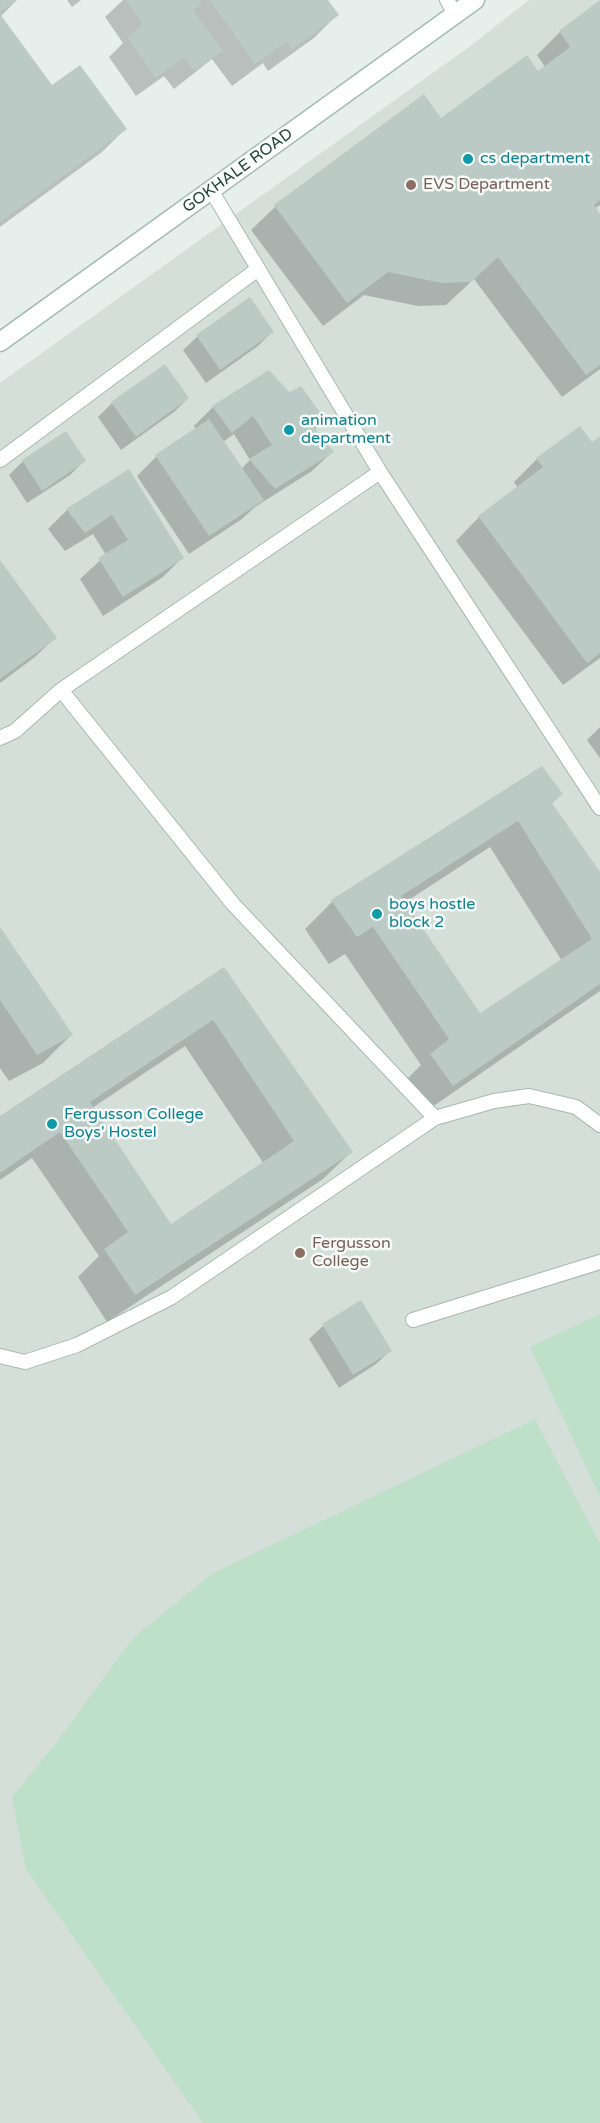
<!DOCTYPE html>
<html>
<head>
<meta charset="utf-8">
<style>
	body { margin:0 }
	canvas { display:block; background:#e6efeb }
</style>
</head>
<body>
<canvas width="600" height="2123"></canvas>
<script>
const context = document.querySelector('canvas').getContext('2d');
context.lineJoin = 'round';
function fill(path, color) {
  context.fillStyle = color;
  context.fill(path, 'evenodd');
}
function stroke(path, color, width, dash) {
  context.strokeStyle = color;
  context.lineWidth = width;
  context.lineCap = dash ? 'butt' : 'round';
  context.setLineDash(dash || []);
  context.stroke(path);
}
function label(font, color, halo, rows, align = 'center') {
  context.font = font + ' "Varela Round",sans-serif';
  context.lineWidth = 5;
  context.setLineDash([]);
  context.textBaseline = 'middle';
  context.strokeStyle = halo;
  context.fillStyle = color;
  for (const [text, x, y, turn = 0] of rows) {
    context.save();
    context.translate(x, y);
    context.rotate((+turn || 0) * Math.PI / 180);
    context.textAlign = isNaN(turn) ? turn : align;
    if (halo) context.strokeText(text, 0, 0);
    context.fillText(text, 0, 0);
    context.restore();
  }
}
const built = new Path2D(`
	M529 0H600V2123H0V383L469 47Z`);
const green = new Path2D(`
	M600 1314V1497L530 1347Z
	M535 1419 600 1544V2123H203L26 1869 12 1797 56 1743 133 1638 213 1573Z`);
const shadow = new Path2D(`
	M0 0H17L0 17 52 87 125 129 102 152 0 227Z
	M67 0H81L72 7Z
	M123 0H326L337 15 314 38 268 71 263 63 232 86 212 59 174 89 164 76 136 96 109 57 123 43 105 17Z
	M600 2V205L594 209 600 216V369L562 397 474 279 446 305 418 306 364 295 323 326 251 230 275 207 423 97 441 121 538 73 545 67 537 55 560 32Z
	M249 300 272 332 258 346 206 383 183 350 197 337Z
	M288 394 324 420 314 430 332 452 312 471 255 507 242 519 189 554 137 476 156 457 196 430 194 426 213 407ZM234 434 250 460 241 469 223 442Z
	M188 398 174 412 121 450 98 417 112 403Z
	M66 433 84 461 70 475 27 503 9 475 23 461Z
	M600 438V658L563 685 456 541 479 517 518 488 514 482 537 459 591 445Z
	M129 471 182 558 163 577 103 616 80 579 106 555 93 534 65 551 48 529 67 510Z
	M0 562 55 638 35 657 0 683Z
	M600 727V758L587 740Z
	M542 768 561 794 551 804 600 875V991L425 1112 404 1082 421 1065 345 954 329 964 305 929 332 902ZM490 847 562 961 480 1015 404 903Z
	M0 929 71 1035 43 1063 9 1081 0 1068Z
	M224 969 351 1152 323 1179 107 1322 78 1277 99 1256 32 1158 0 1180V1118ZM185 1046 264 1164 171 1226 92 1108Z
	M360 1302 390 1351 376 1364 339 1388 309 1339 323 1326Z`);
const building = new Path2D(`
	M0 0H17L0 12Z
	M126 0H199L202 4 193 10 223 51 194 71 184 57 156 78 127 37 143 25Z
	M210 0H328L339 15 292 49 287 41 255 64Z
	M600 0V200L594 205 600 214V365L586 375 498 257 471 282 442 283 388 272 347 303 274 205 424 94 441 118 527 55 538 71 570 47 559 31Z
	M0 14 52 85 80 65 127 129 0 222Z
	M250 297 274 332 220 370 196 335Z
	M165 364 189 398 136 437 111 402Z
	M269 370 289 392 301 386 326 421 314 428 334 452 275 489 249 459 272 445 253 416 232 433 212 406Z
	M209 419 264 500 209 536 155 455Z
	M580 426 592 442 600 436V653L587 663 478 516 543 467 536 458Z
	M66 431 86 461 42 491 22 460Z
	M129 469 184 558 123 597 98 558 128 540 112 515 85 533 66 509Z
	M0 560 57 638 0 679Z
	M542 766 563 794 552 803 600 872V984L453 1086 430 1054 449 1039 373 927 357 937 331 900ZM518 821 592 939 480 1013 401 896Z
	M0 927 73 1035 37 1055 0 1000Z
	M224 967 353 1152 135 1295 104 1249 128 1232 60 1132 0 1173V1116ZM213 1020 294 1141 171 1224 90 1102Z
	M361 1300 392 1351 353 1375 322 1324Z`);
const lane = new Path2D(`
	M447 0 455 14
	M211 190 380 472 600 808
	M0 460 258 269
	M61 690 233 904 435 1118
	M0 738 15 731 61 690 380 472
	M413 1320 600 1262
	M0 1356 25 1362 77 1345 172 1297 435 1118 494 1101 529 1096 576 1107 600 1125`);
const secondary = new Path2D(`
	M0 342 475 0`);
const markers = [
	[468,159,6,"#0f9aa8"],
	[411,185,6,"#8d6e63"],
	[289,430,6,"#0f9aa8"],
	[377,914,6,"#0f9aa8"],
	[52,1124,6,"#0f9aa8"],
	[300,1253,6,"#8d6e63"]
];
const cultureNames = [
	["cs department",480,159],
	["animation",301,421],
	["department",301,439],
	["boys hostle",389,905],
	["block 2",389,923],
	["Fergusson College",64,1115],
	["Boys' Hostel",64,1133]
];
const streetNames = [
	["GOKHALE ROAD",238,171,-36]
];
const educationNames = [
	["EVS Department",423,185],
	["Fergusson",312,1244],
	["College",312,1262]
];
fill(built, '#d4dfda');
fill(green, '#bfe0c8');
fill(shadow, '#0003');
fill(building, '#bbcac4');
stroke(lane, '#a8b8b2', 16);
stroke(secondary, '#a4bbb3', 21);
stroke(lane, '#fff', 14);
stroke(secondary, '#fff', 18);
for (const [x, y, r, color] of markers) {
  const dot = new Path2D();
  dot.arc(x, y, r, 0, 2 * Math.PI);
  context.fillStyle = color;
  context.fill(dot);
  stroke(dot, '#f7fbf9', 2);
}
label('16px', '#0d838f', '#f7fbf9', cultureNames, 'left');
label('16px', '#24423a', '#f7fbf9', streetNames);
label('16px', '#785e54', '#f7fbf9', educationNames, 'left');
</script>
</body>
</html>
